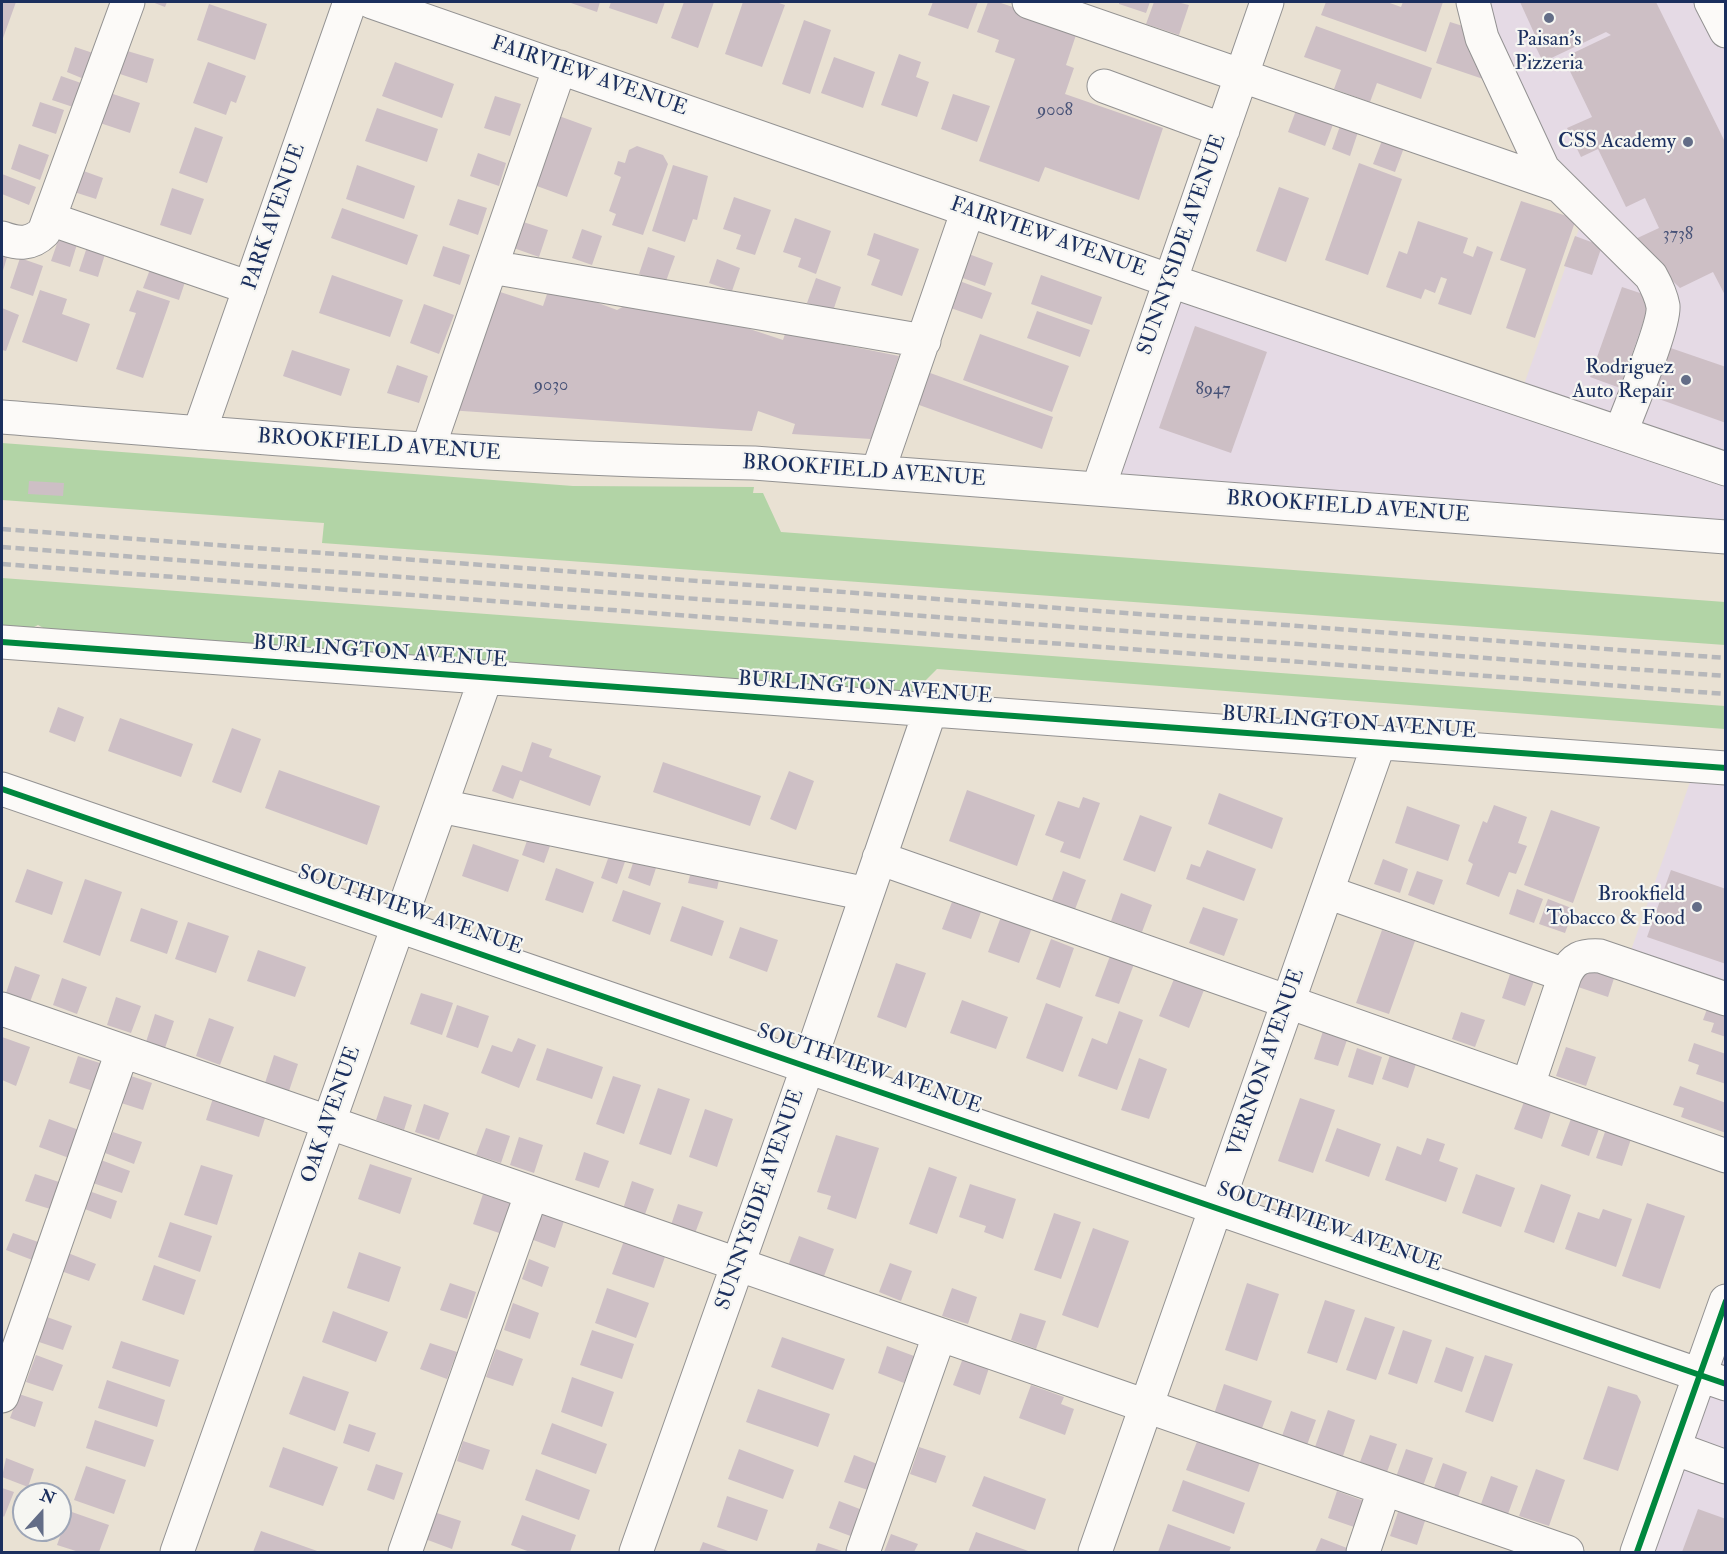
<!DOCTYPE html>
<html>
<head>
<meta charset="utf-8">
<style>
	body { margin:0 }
	#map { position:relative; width:1727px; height:1554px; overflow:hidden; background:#e9e1d3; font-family:"IM FELL Double Pica",serif }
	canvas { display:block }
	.frame { position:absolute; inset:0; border:3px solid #1b2f5e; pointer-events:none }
	.north { position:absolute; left:12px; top:1482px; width:60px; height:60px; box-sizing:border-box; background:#f6f6f2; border:2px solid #9ea6b7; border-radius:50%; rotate:21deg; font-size:16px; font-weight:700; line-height:24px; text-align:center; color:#1b2f5e }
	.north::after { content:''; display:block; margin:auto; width:21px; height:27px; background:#636d87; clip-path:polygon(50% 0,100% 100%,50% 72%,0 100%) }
</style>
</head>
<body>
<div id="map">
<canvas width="1727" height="1554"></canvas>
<div class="frame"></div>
<div class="north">N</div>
</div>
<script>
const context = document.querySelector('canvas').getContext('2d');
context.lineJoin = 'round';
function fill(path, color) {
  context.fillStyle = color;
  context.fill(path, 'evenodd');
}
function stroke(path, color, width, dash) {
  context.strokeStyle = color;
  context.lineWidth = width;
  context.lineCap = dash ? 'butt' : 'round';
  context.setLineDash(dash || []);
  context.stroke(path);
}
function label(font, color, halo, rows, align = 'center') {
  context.font = font + ' "IM FELL Double Pica",serif';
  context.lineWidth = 4.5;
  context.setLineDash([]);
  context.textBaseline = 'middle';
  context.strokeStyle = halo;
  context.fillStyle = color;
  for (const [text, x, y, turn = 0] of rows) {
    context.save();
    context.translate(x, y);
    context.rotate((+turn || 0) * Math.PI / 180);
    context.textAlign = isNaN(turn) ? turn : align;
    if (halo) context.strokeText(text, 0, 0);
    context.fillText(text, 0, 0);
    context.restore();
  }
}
const built = new Path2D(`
	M1477 2H1725V536L1104 492 1182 280 1521 393 1587 206 1549 168Z
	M1690 782 1725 784V989L1629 956Z
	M1725 1329V1552H1646Z`);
const green = new Path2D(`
	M2 443 573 486 754 487 753 493H763L781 532 1725 602V645L322 543 324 523 2 500Z
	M2 578 1725 706V729L937 669 919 687 926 693 49 631 38 625 28 630 2 628Z`);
const building = new Path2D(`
	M2 2H16L2 41Z
	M152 2H167L165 7Z
	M568 2H600L597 12Z
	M611 2H665L657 24 609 8Z
	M684 2H714L698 48 671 38Z
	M743 2H776L785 5 762 67 725 54Z
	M933 2H978L968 29 928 15Z
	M988 2H998L1078 29 1066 65 1074 68 1065 94 1163 128 1139 200 1045 167 1039 182 979 161 1015 59 995 52 999 40 977 32Z
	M1119 2H1150L1146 13 1119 4Z
	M1154 2H1177L1189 5 1179 35 1146 24Z
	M1326 2H1387L1401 7 1403 2H1443L1426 52 1321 15Z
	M1520 2H1656L1726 144V297L1713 272 1680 288 1631 241 1659 228 1645 198 1626 207 1598 149 1581 157 1567 128 1592 117 1567 65 1573 62 1569 55 1611 35 1606 32 1543 62 1531 37 1535 35Z
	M209 4 267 24 255 60 197 40Z
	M804 20 831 30 810 94 782 84Z
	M1450 22 1466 27 1492 82 1436 63Z
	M1316 26 1432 68 1421 99 1377 83 1370 102 1334 89 1341 70 1304 57Z
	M75 47 93 53 84 79 67 72Z
	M124 50 154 59 147 83 117 73Z
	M899 54 921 62 916 77 929 82 917 117 881 105Z
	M834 57 875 72 863 108 821 93Z
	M208 62 246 76 236 103 231 101 226 115 193 103Z
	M395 62 454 84 442 118 382 96Z
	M61 76 81 83 73 107 52 100Z
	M110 93 140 103 130 133 100 123Z
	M953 94 990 106 977 142 941 129Z
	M495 96 521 104 510 136 484 128Z
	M40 102 64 110 56 134 32 126Z
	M1298 105 1335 119 1325 146 1288 132Z
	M377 108 438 129 427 162 365 141Z
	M559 116 592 128 567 197 534 185Z
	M1341 123 1359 129 1350 156 1332 149Z
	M195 127 223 137 207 183 179 173Z
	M1383 138 1405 145 1395 172 1373 164Z
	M19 144 49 155 40 180 11 169Z
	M637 146 663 155 668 164 643 235 612 225 616 214 609 211 621 177 614 174 618 161 625 163 629 150Z
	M478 153 506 163 499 186 470 176Z
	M1359 163 1402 179 1368 275 1325 260Z
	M357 165 415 186 404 219 346 199Z
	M673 165 708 176 697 220 693 219 685 242 652 231Z
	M78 169 103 178 96 199 71 191Z
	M2 174 36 187 29 205 2 194Z
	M1279 187 1309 198 1286 262 1256 251Z
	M172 188 204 199 191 235 160 225Z
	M734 197 771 210 755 255 736 249 741 235 723 229Z
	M458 199 487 208 478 235 449 225Z
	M1521 201 1576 219 1535 338 1506 328 1526 269 1500 260Z
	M342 208 418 235 407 265 331 238Z
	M795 218 831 231 816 274 798 267 801 258 783 252Z
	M517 220 548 230 539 257 508 246Z
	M1418 221 1468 238 1463 253 1473 257 1477 246 1493 252 1471 315 1438 304 1447 279 1441 277 1435 293 1425 289 1421 299 1386 287 1399 251 1407 254Z
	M582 229 602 236 592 265 572 258Z
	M874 233 919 249 902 296 871 285 880 260 867 255Z
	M60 235 78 241 70 267 51 261Z
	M1575 236 1602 246 1592 275 1564 266Z
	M88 244 106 251 98 277 79 271Z
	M443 246 470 255 460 285 433 276Z
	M648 247 675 256 665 284 639 274Z
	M2 252 8 254 2 274Z
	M966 253 993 263 985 286 957 276Z
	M20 258 43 266 33 296 10 288Z
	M717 259 740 268 732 291 709 283Z
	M152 264 187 276 179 300 143 288Z
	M332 275 403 300 390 337 319 313Z
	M1041 275 1102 297 1092 325 1031 304Z
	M816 278 841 287 833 311 807 303Z
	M954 279 992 293 982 319 945 306Z
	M550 285 617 310 641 297 689 309 783 340 787 328 824 341 899 356 871 439 792 434 795 424 758 411 752 431 448 410 491 289 543 306Z
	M1622 287 1652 297 1620 388 1590 377Z
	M40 290 67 299 62 314 90 324 77 362 22 342Z
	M137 290 170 301 143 378 116 369 136 313 129 311Z
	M424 304 454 315 439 354 410 343Z
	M2 308 19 315 6 351 2 350Z
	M1037 311 1090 330 1080 357 1027 338Z
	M1195 326 1267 352 1231 453 1159 428Z
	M980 334 1069 366 1052 412 963 380Z
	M1659 344 1726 367V423L1642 393Z
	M292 350 350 369 341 396 283 376Z
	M397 365 428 376 419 403 387 393Z
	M919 369 1053 417 1042 449 908 401Z
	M29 481 64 483 63 496 28 494Z
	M58 707 84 717 75 742 49 732Z
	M120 718 193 744 181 777 108 751Z
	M232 728 261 739 241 793 212 782Z
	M532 742 552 749 549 757 601 776 590 806 520 780 513 799 492 791 502 765 522 772Z
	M663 762 761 796 750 826 653 792Z
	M279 770 380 806 367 845 265 808Z
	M789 771 814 781 796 830 770 819Z
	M967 790 1035 815 1017 866 949 841Z
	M1219 793 1283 818 1272 849 1208 824Z
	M1083 797 1100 803 1080 859 1060 852 1064 842 1045 835 1058 801 1079 808Z
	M1494 805 1527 817 1518 843 1527 846 1516 874 1509 872 1499 897 1466 884 1473 864 1468 861 1483 821 1487 823Z
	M1407 806 1460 825 1448 861 1395 843Z
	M1551 810 1600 827 1573 903 1524 885Z
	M1140 815 1172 827 1155 872 1123 860Z
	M529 835 551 843 544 863 522 855Z
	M473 844 519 860 508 892 462 876Z
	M1207 850 1256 869 1244 901 1186 879 1191 864 1200 867Z
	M610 853 626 859 617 884 601 878Z
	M635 857 657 865 650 886 628 878Z
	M1383 859 1408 869 1400 893 1374 884Z
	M693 864 721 871 717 889 688 883Z
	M556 868 594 882 583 913 545 900Z
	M27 869 63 882 52 915 15 902Z
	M1671 870 1726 889V964L1647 937Z
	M1063 871 1086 880 1074 912 1051 903Z
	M1417 871 1443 880 1434 905 1408 895Z
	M85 879 122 892 100 956 63 942Z
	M1517 889 1543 899 1534 923 1509 914Z
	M623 890 661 903 650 935 612 921Z
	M1121 893 1152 905 1142 932 1111 921Z
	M1548 899 1574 909 1565 933 1539 924Z
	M952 902 981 912 971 939 942 929Z
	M682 906 724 921 712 956 670 941Z
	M1203 907 1238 919 1224 956 1189 943Z
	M141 908 178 921 167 954 130 941Z
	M1002 914 1033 925 1019 963 988 952Z
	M188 922 229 936 216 973 175 959Z
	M740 927 778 940 767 972 729 958Z
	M1382 930 1415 941 1389 1014 1356 1003Z
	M1051 939 1074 948 1060 988 1036 979Z
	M258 950 306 967 295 997 247 981Z
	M1110 956 1134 964 1119 1004 1095 996Z
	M1588 959 1617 969 1608 997 1578 987Z
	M896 963 926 973 906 1028 877 1017Z
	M15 966 40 975 30 1002 6 993Z
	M1511 971 1535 978 1525 1006 1502 998Z
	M62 978 87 987 77 1014 53 1005Z
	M1174 979 1204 990 1189 1028 1159 1016Z
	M421 993 453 1003 442 1035 410 1024Z
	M116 997 141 1006 131 1033 107 1025Z
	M962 1000 1008 1017 996 1049 950 1033Z
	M1710 1001 1726 1007V1037L1711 1032 1714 1023 1703 1020Z
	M1046 1003 1083 1017 1063 1072 1026 1058Z
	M457 1005 489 1016 478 1048 446 1037Z
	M1119 1011 1143 1020 1117 1090 1078 1076 1092 1038 1107 1044Z
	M1461 1012 1485 1020 1475 1047 1452 1039Z
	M155 1014 174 1021 165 1048 146 1042Z
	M209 1018 234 1027 220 1065 196 1056Z
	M1323 1031 1347 1040 1338 1066 1314 1059Z
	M2 1037 30 1047 16 1086 2 1080Z
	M518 1038 536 1045 519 1088 481 1073 492 1045 512 1052Z
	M1694 1043 1726 1054V1084L1696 1074 1699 1065 1688 1061Z
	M1566 1047 1596 1057 1586 1086 1556 1076Z
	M547 1048 603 1067 592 1099 536 1080Z
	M1357 1048 1382 1057 1373 1085 1348 1077Z
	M1392 1049 1418 1058 1408 1088 1382 1079Z
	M274 1055 298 1064 289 1091 265 1083Z
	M78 1056 103 1064 93 1091 69 1083Z
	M1139 1058 1167 1069 1149 1119 1121 1110Z
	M128 1075 152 1083 143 1110 118 1102Z
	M613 1076 641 1085 624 1134 596 1124Z
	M1680 1086 1726 1103V1133L1681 1117 1684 1108 1673 1105Z
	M658 1088 690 1099 671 1155 639 1144Z
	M214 1095 267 1112 259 1137 206 1120Z
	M384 1096 412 1105 404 1130 376 1120Z
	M1300 1098 1335 1110 1313 1173 1278 1161Z
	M1525 1099 1552 1109 1542 1139 1514 1129Z
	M424 1104 449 1113 439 1140 415 1132Z
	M705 1109 733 1119 717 1167 689 1157Z
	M1572 1116 1600 1126 1589 1156 1561 1146Z
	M49 1119 79 1130 69 1158 39 1147Z
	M486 1128 510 1136 501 1163 476 1155Z
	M1337 1128 1381 1144 1369 1177 1325 1161Z
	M1606 1129 1631 1139 1622 1166 1596 1158Z
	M113 1132 142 1142 134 1164 105 1153Z
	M836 1135 879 1148 856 1219 827 1209 831 1196 817 1192Z
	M519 1137 543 1145 534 1173 510 1165Z
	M1427 1138 1445 1144 1439 1161 1458 1168 1446 1202 1385 1180 1397 1146 1421 1155Z
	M584 1152 609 1161 599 1188 575 1180Z
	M101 1160 130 1171 122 1193 93 1183Z
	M370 1164 412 1178 400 1214 358 1199Z
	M201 1165 233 1175 217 1225 184 1215Z
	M929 1167 957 1177 937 1234 909 1224Z
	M35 1174 59 1182 50 1209 25 1201Z
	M1476 1174 1515 1188 1501 1227 1462 1213Z
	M632 1181 654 1189 644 1217 623 1209Z
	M970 1184 1016 1199 1003 1239 984 1232 986 1226 959 1217Z
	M1541 1184 1571 1195 1554 1243 1524 1232Z
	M89 1191 117 1201 111 1219 82 1208Z
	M483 1194 513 1204 502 1234 473 1224Z
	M1647 1203 1685 1216 1660 1289 1622 1276Z
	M678 1204 703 1212 694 1236 670 1228Z
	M1603 1209 1632 1219 1616 1267 1565 1249 1578 1212 1599 1219Z
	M537 1211 564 1221 555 1248 528 1238Z
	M1054 1213 1081 1222 1061 1279 1034 1270Z
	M170 1222 212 1236 200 1272 158 1257Z
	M1093 1228 1129 1241 1098 1328 1062 1315Z
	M13 1233 41 1243 35 1261 6 1250Z
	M799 1236 834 1249 823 1279 788 1266Z
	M625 1238 666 1254 654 1288 612 1274Z
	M359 1252 401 1267 389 1302 347 1288Z
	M68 1253 96 1264 89 1281 61 1271Z
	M529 1259 549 1267 542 1287 522 1279Z
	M890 1263 912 1271 901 1301 879 1292Z
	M154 1265 196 1280 184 1315 142 1300Z
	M450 1283 476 1292 467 1319 440 1310Z
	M1247 1283 1279 1294 1257 1361 1225 1350Z
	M607 1288 649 1303 636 1338 595 1323Z
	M952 1288 977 1297 968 1324 942 1316Z
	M1325 1300 1355 1310 1337 1363 1307 1353Z
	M513 1303 539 1313 530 1339 504 1330Z
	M333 1311 388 1332 376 1362 322 1342Z
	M1020 1313 1046 1321 1036 1349 1011 1340Z
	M47 1317 72 1326 63 1350 39 1342Z
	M1365 1317 1395 1327 1376 1380 1346 1370Z
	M592 1330 634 1344 622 1379 580 1365Z
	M1403 1330 1432 1340 1417 1384 1388 1374Z
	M782 1337 845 1359 833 1390 771 1367Z
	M121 1341 179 1360 170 1387 112 1368Z
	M430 1343 457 1352 447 1379 420 1369Z
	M887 1346 914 1356 904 1383 878 1373Z
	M1446 1347 1474 1357 1462 1392 1434 1382Z
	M496 1349 523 1359 513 1386 486 1377Z
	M36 1355 63 1365 53 1391 26 1382Z
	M1485 1355 1513 1364 1493 1422 1465 1412Z
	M963 1358 989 1368 980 1395 953 1385Z
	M303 1376 349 1392 335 1431 289 1414Z
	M572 1377 614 1392 602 1427 561 1412Z
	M107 1380 165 1400 157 1427 98 1408Z
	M1224 1384 1272 1401 1261 1431 1214 1414Z
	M1031 1385 1064 1397 1061 1404 1074 1409 1065 1435 1019 1418Z
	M1608 1386 1637 1395 1641 1402 1618 1471 1583 1459Z
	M758 1389 830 1414 818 1447 746 1422Z
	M19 1394 43 1402 35 1427 10 1418Z
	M1328 1410 1355 1420 1343 1456 1315 1447Z
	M1291 1411 1316 1420 1307 1445 1282 1436Z
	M95 1420 154 1440 145 1467 86 1448Z
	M552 1423 607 1444 596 1474 541 1454Z
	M349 1424 376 1433 369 1452 343 1443Z
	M1370 1435 1397 1444 1387 1472 1360 1462Z
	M1198 1439 1260 1462 1249 1492 1186 1470Z
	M463 1441 490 1450 483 1470 457 1461Z
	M283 1447 338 1467 323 1506 269 1487Z
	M919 1447 946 1456 936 1483 910 1474Z
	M739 1449 794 1470 783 1499 728 1479Z
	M1406 1449 1433 1458 1423 1486 1396 1477Z
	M854 1455 880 1465 871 1491 844 1482Z
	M6 1458 34 1469 28 1487 2 1477Z
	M1443 1463 1467 1472 1458 1497 1434 1488Z
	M376 1464 403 1473 394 1500 367 1490Z
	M86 1466 126 1480 114 1514 74 1500Z
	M536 1469 590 1490 579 1520 525 1500Z
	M1536 1469 1565 1480 1549 1526 1519 1516Z
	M984 1476 1046 1499 1035 1530 972 1506Z
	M1491 1476 1518 1486 1508 1514 1481 1504Z
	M1183 1480 1245 1503 1234 1534 1172 1511Z
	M2 1488 14 1492 4 1517 2 1515Z
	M1337 1491 1364 1501 1354 1527 1328 1518Z
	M727 1496 768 1510 757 1541 717 1527Z
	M839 1501 865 1511 856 1538 829 1528Z
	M1399 1509 1426 1518 1417 1545 1390 1536Z
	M1698 1509 1726 1519V1552H1682Z
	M69 1511 109 1525 99 1552H79L57 1545Z
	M434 1512 461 1521 452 1549 425 1539Z
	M522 1515 576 1535 570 1552H530L511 1545Z
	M1168 1524 1231 1547 1229 1552H1158Z
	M261 1531 320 1552H253Z
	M976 1532 1031 1552H968Z
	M891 1534 918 1544 914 1552H884Z
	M1321 1538 1347 1548 1345 1552H1315Z
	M703 1542 731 1552H699Z
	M818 1543 845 1552H815Z`);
const minor = new Path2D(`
	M372 2 1171 281 1726 469
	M1029 2 1557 185
	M1473 2 1482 38 1543 169 1651 276C1656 285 1661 295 1663 306 1665 326 1629 409 1621 432
	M1711 2 1726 31
	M1104 86 1223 130
	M50 219 250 288
	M2 238C18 244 31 245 44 232L128 2
	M491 267 924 341
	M2 417C252 437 502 459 754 463L1726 537
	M199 433 350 2
	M428 449 560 67
	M878 471 968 210
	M1098 489 1267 2
	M2 642 1726 768
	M2 789 1726 1384
	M441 806 867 894
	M879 858 1726 1156
	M1327 892 1565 975
	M2 1009 1567 1552
	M1528 1085 1565 975C1573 958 1582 955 1600 956L1726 999
	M2 1396 122 1052
	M1674 1448 1726 1467
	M177 1552 486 677
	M405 1552 531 1195
	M636 1552 808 1066 930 711
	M863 1552 939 1336
	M1095 1552 1379 743
	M1363 1552 1384 1490
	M1637 1552 1726 1301`);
const rail = new Path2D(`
	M2 529 1726 658
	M2 547 1726 676
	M2 564 1726 694`);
const cycleway = new Path2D(`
	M2 642 1726 768
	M2 789 1726 1384
	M1637 1552 1726 1301`);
const markers = [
	[1549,18,6,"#636d87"],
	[1688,142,6,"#636d87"],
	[1686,380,6,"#636d87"],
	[1697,907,6,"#636d87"]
];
const numberNames = [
	["9008",1055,111],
	["3738",1678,235],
	["9030",551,386],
	["8947",1213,390]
];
const poiNames = [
	["Paisan's",1549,40,"center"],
	["Pizzeria",1549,64,"center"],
	["CSS Academy",1676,142],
	["Rodriguez",1674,368],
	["Auto Repair",1674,392],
	["Brookfield",1685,895],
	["Tobacco & Food",1685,919]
];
const streetNames = [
	["FAIRVIEW AVENUE",589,77,19],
	["PARK AVENUE",275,217,-71],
	["FAIRVIEW AVENUE",1048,238,19],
	["SUNNYSIDE AVENUE",1183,245,-71],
	["BROOKFIELD AVENUE",379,446,4],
	["BROOKFIELD AVENUE",864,472,4],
	["BROOKFIELD AVENUE",1348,508,4],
	["BURLINGTON AVENUE",380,653,4],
	["BURLINGTON AVENUE",865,689,4],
	["BURLINGTON AVENUE",1349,724,4],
	["SOUTHVIEW AVENUE",410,911,19],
	["VERNON AVENUE",1267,1063,-71],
	["SOUTHVIEW AVENUE",869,1070,19],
	["OAK AVENUE",332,1115,-71],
	["SUNNYSIDE AVENUE",761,1200,-71],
	["SOUTHVIEW AVENUE",1329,1228,19]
];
fill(built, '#e5dae5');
fill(green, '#b2d4a6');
fill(building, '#cdbfc5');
stroke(minor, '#939292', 35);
stroke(minor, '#fcfaf8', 33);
stroke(rail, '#b6b7ba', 4.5, [9, 4.5]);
stroke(cycleway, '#00873e', 6);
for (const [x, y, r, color] of markers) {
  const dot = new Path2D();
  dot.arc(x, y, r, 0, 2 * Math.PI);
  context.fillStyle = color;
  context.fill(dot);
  stroke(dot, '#f6f6f2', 2);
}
label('18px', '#485378', null, numberNames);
label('21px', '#1b2f5e', '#f6f6f2', poiNames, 'right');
label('21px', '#1b2f5e', '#f6f6f2', streetNames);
</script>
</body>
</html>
